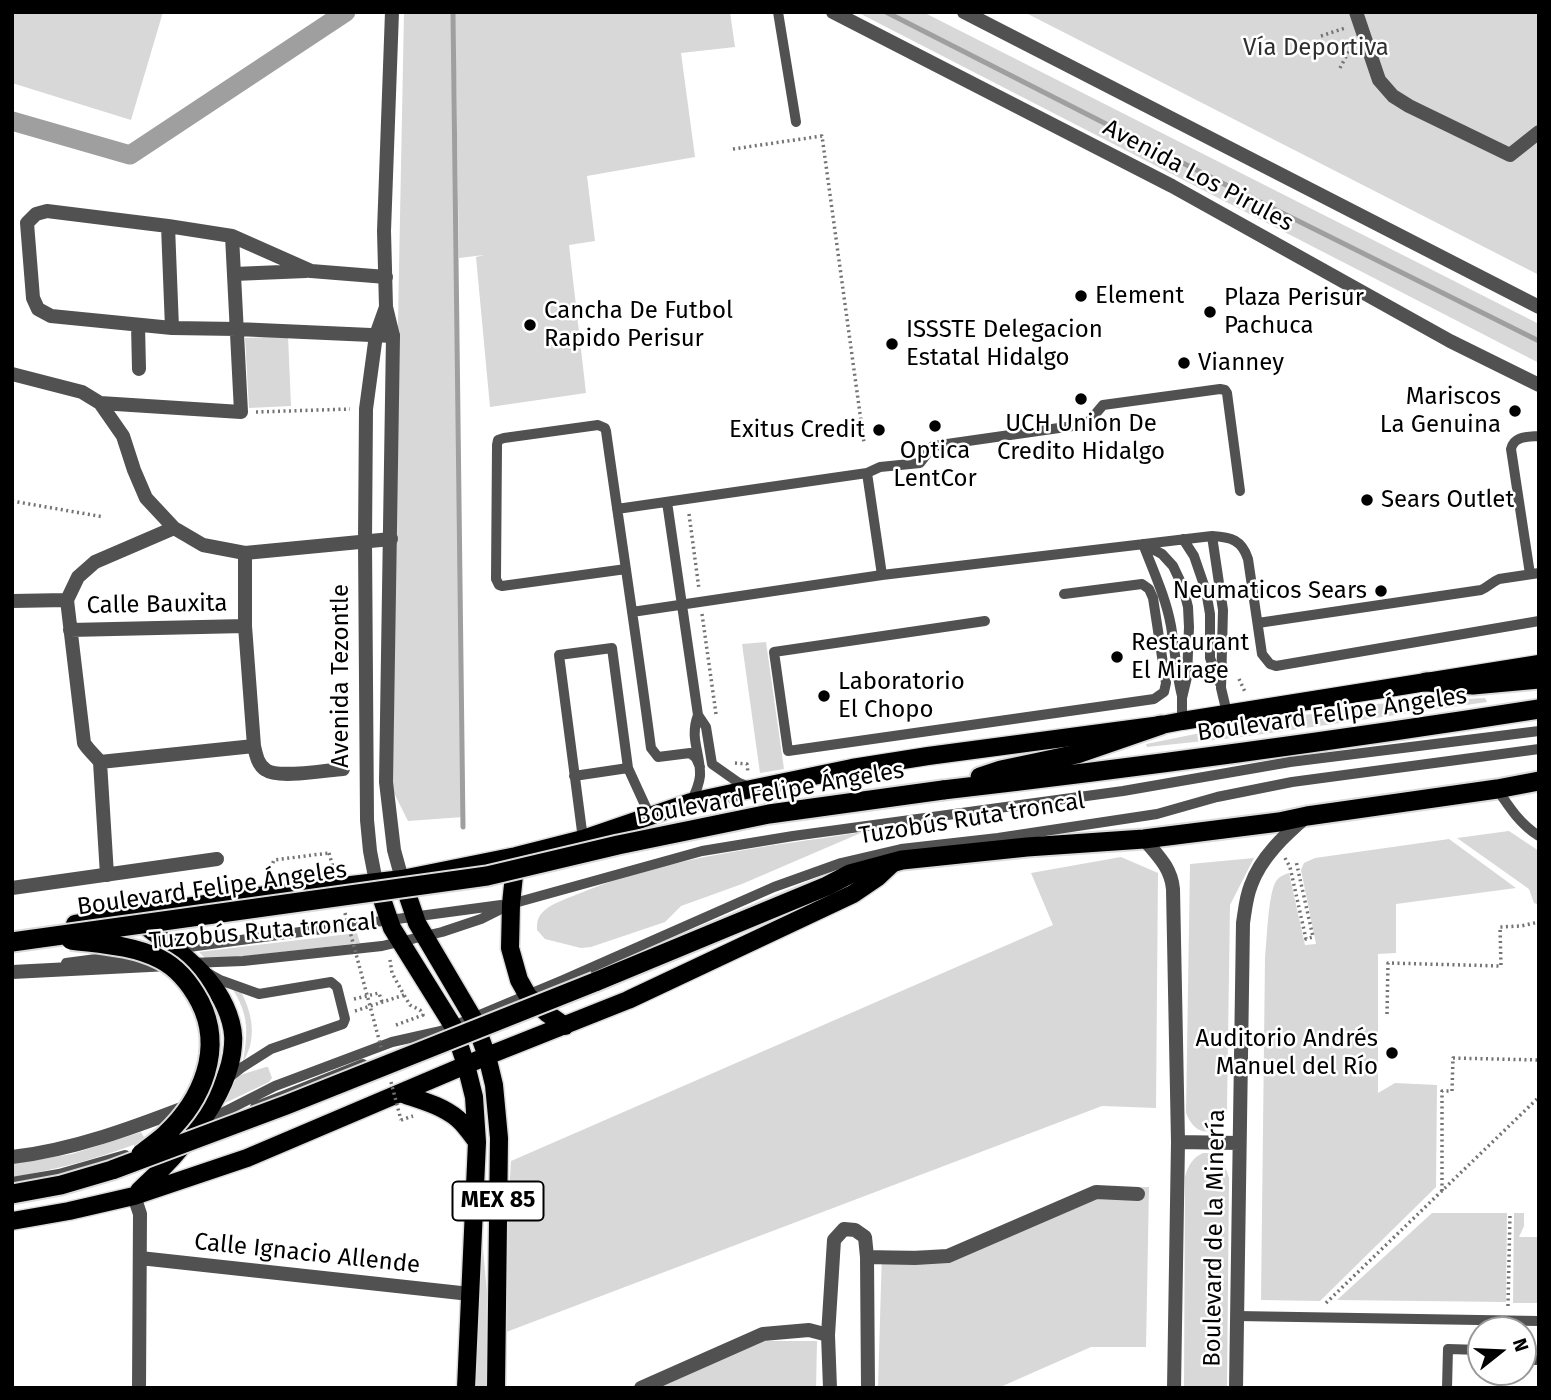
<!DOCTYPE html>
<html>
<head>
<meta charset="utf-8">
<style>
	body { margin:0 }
	#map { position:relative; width:1551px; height:1400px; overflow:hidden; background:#fff; font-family:"Fira Sans",sans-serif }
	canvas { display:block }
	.frame { position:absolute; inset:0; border:14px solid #000; pointer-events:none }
	.north { position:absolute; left:1467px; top:1316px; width:70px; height:70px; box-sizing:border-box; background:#fff; border:2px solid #999; border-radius:50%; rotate:72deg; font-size:19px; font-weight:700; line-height:28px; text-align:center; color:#000 }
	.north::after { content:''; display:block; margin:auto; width:24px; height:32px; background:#000; clip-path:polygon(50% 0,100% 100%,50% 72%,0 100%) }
</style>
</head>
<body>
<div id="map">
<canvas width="1551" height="1400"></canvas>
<div class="frame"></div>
<div class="north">N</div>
</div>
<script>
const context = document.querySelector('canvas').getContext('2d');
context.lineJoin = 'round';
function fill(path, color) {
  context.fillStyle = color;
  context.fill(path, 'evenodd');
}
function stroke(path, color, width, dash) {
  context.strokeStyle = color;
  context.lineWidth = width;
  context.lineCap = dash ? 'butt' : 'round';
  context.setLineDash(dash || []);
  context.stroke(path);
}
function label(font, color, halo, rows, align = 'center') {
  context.font = font + ' "Fira Sans",sans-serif';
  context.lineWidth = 5;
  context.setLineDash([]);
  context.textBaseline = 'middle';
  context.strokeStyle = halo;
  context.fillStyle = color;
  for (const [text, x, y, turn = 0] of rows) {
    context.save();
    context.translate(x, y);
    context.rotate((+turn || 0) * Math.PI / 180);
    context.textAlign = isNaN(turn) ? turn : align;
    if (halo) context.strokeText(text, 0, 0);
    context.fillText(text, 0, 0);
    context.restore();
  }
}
const green = new Path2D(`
	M12 12H163L131 120 12 83Z
	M404 12H453L463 817 408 821 389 783Z
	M455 12H730L735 47 681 53 695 157 587 176 595 241 569 245 586 393 490 407 476 257 484 255 459 258Z
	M857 12H923L1539 324V363Z
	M1024 12H1539V275Z
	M288 336 291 406 249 408 245 338Z
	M766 642 784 769 760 773 742 644Z
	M1485 698 1487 702 1242 737 1147 747 1146 744 1240 725 1375 704Z
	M1509 831 1539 851V905L1534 903 1529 889 1457 838Z
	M863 832 742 884 681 906 665 922 591 947 581 948 545 939 537 930C537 924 537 919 541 914 549 904 566 899 578 894 669 856 767 847 863 832Z
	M1449 839 1516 888 1396 904V953L1378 954V1093L1395 1083 1437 1085 1436 1187 1320 1301 1261 1300 1265 958C1267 939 1268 898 1275 883 1278 877 1283 875 1289 873L1305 945 1316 944 1301 870 1304 863 1315 858Z
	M1121 857 1158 873 1156 1108 1102 1106 501 1334 511 1161 1053 925 1031 873Z
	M1254 858 1230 905 1227 1110C1218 1136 1197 1140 1186 1113L1190 864Z
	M357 933 360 943 238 957 205 958 199 952Z
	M233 990 241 992C253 1014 257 1040 243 1062 248 1033 249 1015 233 990Z
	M266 1067H268L272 1078 269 1082 225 1103 227 1094 237 1076Z
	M141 1132 144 1137 141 1142C100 1158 56 1170 12 1177V1164L72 1154Z
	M1203 1153C1222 1153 1224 1162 1229 1178L1227 1388H1184L1185 1177C1188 1166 1192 1158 1203 1153Z
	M1149 1187 1146 1347H1091L998 1388H878L882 1251 958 1249 1092 1188Z
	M1432 1213H1507L1506 1302 1337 1300Z
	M1514 1213H1524V1226L1519 1237H1539V1303H1513Z
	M480 1215 487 1293 486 1388H471Z
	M760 1341H817L816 1388H653Z`);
const stream = new Path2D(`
	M453 12 463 827
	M886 12 1232 188 1539 341`);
const canal = new Path2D(`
	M12 121 130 155 346 12`);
const path = new Path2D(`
	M1321 36 1345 28
	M1340 68 1352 45
	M733 149 822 136 864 443
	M256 412 350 409
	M12 501 104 517
	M689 514 699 589
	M702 614 716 714
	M1239 679 1246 694
	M735 763 747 764 748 773
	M1285 858 1290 867 1306 939 1313 937 1296 861
	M266 878 274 860 329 853
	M354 999 379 993 382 1002
	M355 1011 404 995 392 973 390 960
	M1387 1014 1388 963 1501 966 1500 927 1521 926 1539 922
	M396 1025 423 1015 420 1010 410 1005 404 995
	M401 1120 413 1116
	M1442 1191V1091H1452L1453 1058 1539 1060
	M1326 1303 1539 1097
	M1508 1306 1510 1214`);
const service = new Path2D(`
	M778 12 796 122
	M867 473 882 575
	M667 502 698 715 706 727 712 764 739 783 749 787
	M617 509 867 473 880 467 920 463 933 446 1087 424 1103 405 1220 389 1225 390 1227 393 1240 491
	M1212 536 1223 610 1221 688 1227 713
	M1183 539 1194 556 1206 591 1210 614V658L1219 682
	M1143 544 1162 554 1173 566 1183 587 1188 607 1189 627 1187 677 1182 698V721
	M1143 544C1153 570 1166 598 1171 626 1175 650 1176 673 1182 696
	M626 569 502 586 499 585 496 579 497 445 498 440 504 438 598 425 605 428 606 431C621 537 637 642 651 748L658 757 690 753 696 758 700 767
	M1530 574 1511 449C1514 436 1527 437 1539 436
	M632 612 882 575 1212 536C1231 537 1242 540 1248 559L1262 654 1270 664 1276 666 1539 621
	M985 621 774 652 788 751 1154 699 1164 692 1166 683 1153 598 1149 589 1142 584 1064 594
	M1258 623 1481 590C1488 587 1492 582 1499 579L1539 573
	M574 776 628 768
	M1497 789C1509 807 1520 824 1539 836
	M691 802C695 794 699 786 700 776 701 753 689 739 698 715
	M583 839 559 655 612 648 628 768 650 816
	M174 949 501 905
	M66 963 134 954
	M191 963 243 961 382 946 442 932 481 919 511 904 702 851 793 836 1123 791 1290 762 1539 731
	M209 974 220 980 259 994 331 982 337 987 345 1019 343 1024 271 1049 241 1068 227 1079
	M255 1107 363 1064
	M167 1141 275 1086 392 1042 441 1031 563 980 774 887 841 863 901 849 998 838 1157 814 1217 797 1292 782 1539 749
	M12 1182 59 1174 125 1155
	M1237 1316 1539 1321
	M1523 1360H1539
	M1447 1388 1448 1349 1481 1350`);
const pedestrian = new Path2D(`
	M1356 12 1379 80 1393 96 1409 106 1510 155 1539 132`);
const minor = new Path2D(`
	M168 226 172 328
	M234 274 306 271
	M386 277 311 271 232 236 168 226 47 211 36 214 27 223 33 298 38 309 51 316 172 328 237 329 393 336
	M138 325 139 369
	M12 374 82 392 100 403 123 436 134 470 146 498 174 528 203 545 245 553 391 539
	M100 403 241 412 232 236
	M245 553V626L254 746C256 755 258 765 266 770 278 779 327 770 343 769
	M12 601 67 600
	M70 630 245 626
	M100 762 254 746
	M107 875 100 762C95 755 89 751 84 743L67 600 78 577 95 562 174 528
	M12 888 217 859
	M12 972 169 964
	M12 1157C73 1150 132 1128 189 1106
	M134 1196 140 1214 139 1388
	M867 1257 915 1258 948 1256 1096 1192 1138 1194
	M140 1258 470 1294
	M641 1388 763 1334 809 1330 828 1335
	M830 1388 828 1335 834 1240 844 1229 855 1230 865 1237 867 1257 868 1388`);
const tertiary = new Path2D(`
	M392 12 384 231 386 307 393 336 386 782 394 850 402 879
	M833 12 1172 186 1450 341 1539 385
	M964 12 1539 307
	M1144 839C1157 855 1171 867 1173 889L1178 1142 1174 1388
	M376 882 370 851 367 820 365 541 366 409 376 335 386 307
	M1178 1142 1239 1143
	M1236 1388 1243 923C1245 910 1246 897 1251 885 1261 857 1285 835 1307 816`);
const primary = new Path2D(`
	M516 856 511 904 510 948 519 980 528 996 548 1014 565 1026
	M402 879 417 923 473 1018 487 1056 494 1085 499 1138 496 1388
	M376 882 392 928 453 1026 466 1065 474 1097 477 1142 466 1388
	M137 919C162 940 193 959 213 986 225 1002 235 1025 233 1045 230 1098 176 1157 139 1191
	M75 924 258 896 402 879 516 856 583 839 691 802 751 789 852 768 928 756 1161 725 1182 721 1539 664
	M400 1093C420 1100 441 1105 458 1119 465 1125 471 1134 477 1142
	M12 1221 69 1211 134 1196 247 1158 487 1056 628 1000 853 894 878 877 894 862`);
const trunk = new Path2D(`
	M1426 682 1473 685 1539 679
	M980 777 1001 770 1077 754 1161 725
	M943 790C1142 767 1340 740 1539 709
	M595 982 827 886 850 874 902 860 1027 847 1144 839 1279 822 1307 816 1497 789 1539 781`);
const pathBridge = new Path2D(`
	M329 853 336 878
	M345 913 381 1047
	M391 1082 401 1120`);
const trunkBridge = new Path2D(`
	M71 940C101 944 132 945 160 959 178 968 191 985 200 1002 224 1049 202 1100 166 1134 159 1141 149 1147 141 1154
	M12 942 487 876 618 845 769 814 943 790
	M12 1194 61 1185 112 1170 286 1105 595 982`);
const markers = [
	[1081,296,7,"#000"],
	[1210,312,7,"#000"],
	[530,325,7,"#000"],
	[892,344,7,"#000"],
	[1184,363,7,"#000"],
	[1081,399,7,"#000"],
	[1515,411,7,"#000"],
	[935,426,7,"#000"],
	[879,430,7,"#000"],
	[1367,500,7,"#000"],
	[1381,591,7,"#000"],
	[1117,657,7,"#000"],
	[824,696,7,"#000"],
	[1392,1053,7,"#000"]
];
const shields = [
	[498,1201,91]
];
const shieldNames = [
	["MEX 85",498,1201]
];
const parkNames = [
	["Vía Deportiva",1316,48]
];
const streetNames = [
	["Avenida Los Pirules",1198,176,28],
	["Calle Bauxita",157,605,-1],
	["Avenida Tezontle",341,676,-90],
	["Boulevard Felipe Ángeles",1332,715,-8],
	["Boulevard Felipe Ángeles",770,794,-10],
	["Tuzobús Ruta troncal",972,819,-9],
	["Boulevard Felipe Ángeles",212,889,-8],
	["Tuzobús Ruta troncal",263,932,-5],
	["Boulevard de la Minería",1215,1238,-89],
	["Calle Ignacio Allende",307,1254,6]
];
const poiNames = [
	["Element",1095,296],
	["Plaza Perisur",1224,298],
	["Pachuca",1224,326],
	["Cancha De Futbol",544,311],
	["Rapido Perisur",544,339],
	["ISSSTE Delegacion",906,330],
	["Estatal Hidalgo",906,358],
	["Vianney",1198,363],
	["Mariscos",1501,397,"right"],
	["La Genuina",1501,425,"right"],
	["UCH Union De",1081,424,"center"],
	["Credito Hidalgo",1081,452,"center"],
	["Exitus Credit",865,430,"right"],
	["Optica",935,451,"center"],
	["LentCor",935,479,"center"],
	["Sears Outlet",1381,500],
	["Neumaticos Sears",1367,591,"right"],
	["Restaurant",1131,643],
	["El Mirage",1131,671],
	["Laboratorio",838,682],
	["El Chopo",838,710],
	["Auditorio Andrés",1378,1039,"right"],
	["Manuel del Río",1378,1067,"right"]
];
fill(green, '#d8d8d8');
stroke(stream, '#9f9f9f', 5);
stroke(canal, '#9f9f9f', 19);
stroke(primary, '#dbdbdb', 21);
stroke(trunk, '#dbdbdb', 23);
stroke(path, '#737373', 3.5, [2, 3.5]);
stroke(service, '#515151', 10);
stroke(pedestrian, '#515151', 14);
stroke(minor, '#515151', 14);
stroke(tertiary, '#515151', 14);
stroke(primary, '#000', 18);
stroke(trunk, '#000', 19);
stroke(trunkBridge, '#dbdbdb', 23, []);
stroke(pathBridge, '#737373', 3.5, [2, 3.5]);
stroke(trunkBridge, '#000', 19);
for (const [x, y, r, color] of markers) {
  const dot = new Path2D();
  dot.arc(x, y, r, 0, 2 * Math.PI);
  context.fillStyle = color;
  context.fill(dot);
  stroke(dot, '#fff', 2.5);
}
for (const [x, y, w] of shields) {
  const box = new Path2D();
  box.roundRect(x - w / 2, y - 19.5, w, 39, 5);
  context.fillStyle = '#fff';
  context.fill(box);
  stroke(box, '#000', 2);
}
label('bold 23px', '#000', null, shieldNames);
label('24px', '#2f2f2f', '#fff', parkNames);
label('24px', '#000', '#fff', streetNames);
label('24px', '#000', '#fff', poiNames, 'left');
</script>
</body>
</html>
